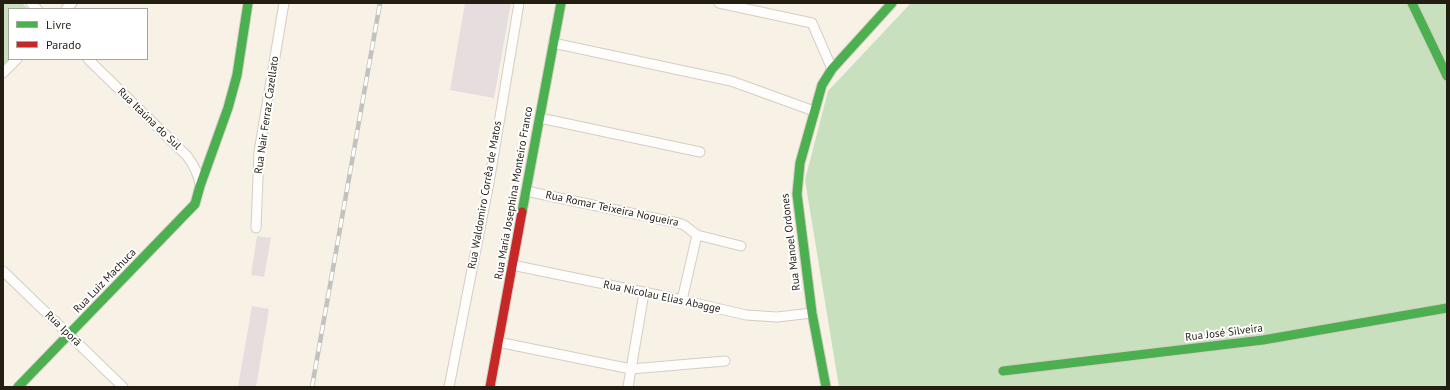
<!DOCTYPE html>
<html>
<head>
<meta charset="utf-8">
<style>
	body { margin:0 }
	#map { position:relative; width:1450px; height:390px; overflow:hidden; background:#f7f1e6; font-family:"PT Sans",sans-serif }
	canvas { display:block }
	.frame { position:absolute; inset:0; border:4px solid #231d12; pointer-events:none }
	.legend { position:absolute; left:8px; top:8px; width:140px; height:52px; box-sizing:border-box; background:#fff; border:1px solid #a7a5a0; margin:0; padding:5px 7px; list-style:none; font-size:12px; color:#231d12 }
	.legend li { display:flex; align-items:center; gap:8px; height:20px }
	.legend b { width:20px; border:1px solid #a7a5a0 }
</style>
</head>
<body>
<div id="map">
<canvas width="1450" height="390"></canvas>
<div class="frame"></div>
<ul class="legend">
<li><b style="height:5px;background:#4caf50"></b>Livre</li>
<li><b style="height:5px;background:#c62828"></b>Parado</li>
</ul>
</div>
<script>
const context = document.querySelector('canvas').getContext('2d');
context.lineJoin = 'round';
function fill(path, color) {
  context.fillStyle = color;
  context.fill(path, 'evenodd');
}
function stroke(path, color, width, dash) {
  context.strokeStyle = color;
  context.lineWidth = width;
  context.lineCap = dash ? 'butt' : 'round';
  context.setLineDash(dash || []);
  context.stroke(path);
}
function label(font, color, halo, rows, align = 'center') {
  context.font = font + ' "PT Sans",sans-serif';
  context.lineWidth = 4;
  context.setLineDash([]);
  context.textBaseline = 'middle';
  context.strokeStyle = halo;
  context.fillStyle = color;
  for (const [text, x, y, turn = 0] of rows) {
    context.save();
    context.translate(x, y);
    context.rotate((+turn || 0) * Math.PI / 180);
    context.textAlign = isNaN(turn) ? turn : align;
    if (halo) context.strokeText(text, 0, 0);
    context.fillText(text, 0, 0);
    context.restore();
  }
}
const green = new Path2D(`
	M3 3H22L28 9H9V59H11L3 67Z
	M911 3H1447V387H839L805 180 828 91Z`);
const building = new Path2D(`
	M465 3H511L494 98 450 90Z
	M257 236 271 238 264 277 251 275Z
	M252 306 269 309 256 387H238Z`);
const street = new Path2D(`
	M31 3 37 9
	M719 3 812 23 832 69
	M66 9 72 3
	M553 43 731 81 814 111
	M88 59 187 156C194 165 198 173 200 184
	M3 73 17 59
	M540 118 700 152
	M526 191 678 223 684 225 697 235 741 246
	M256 228 259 152 284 3
	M512 265 682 300 746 315 777 317 812 313
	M3 271 123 387
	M682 300 697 235
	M498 342 631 369 725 361
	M449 387 489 183 519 3
	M628 387 644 293`);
const fast = new Path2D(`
	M1412 3 1447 76
	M522 212 561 3
	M1003 371 1263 340 1447 308
	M18 387 195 204 200 186 228 108 237 75 248 3
	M826 387 812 313 797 194 800 163 822 85 832 69 892 3`);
const jam = new Path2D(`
	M490 387 522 212`);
const rail = new Path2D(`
	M312 387 380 3`);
const streetNames = [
	["Rua Nair Ferraz Cazellato",267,115,-82],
	["Rua Itaúna do Sul",149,119,44],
	["Rua Maria Josephina Monteiro Franco",514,193,-80],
	["Rua Waldomiro Corrêa de Matos",485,195,-80],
	["Rua Romar Teixeira Nogueira",612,209,12],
	["Rua Manoel Ordones",791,242,-97],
	["Rua Luiz Machuca",105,281,-46],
	["Rua Nicolau Elias Abagge",662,297,12],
	["Rua Iporã",63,329,44],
	["Rua José Silveira",1224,333,-7]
];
fill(green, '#c8e0bd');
fill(building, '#e6dede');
stroke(street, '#d4cec3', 11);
stroke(fast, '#d4cec3', 11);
stroke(jam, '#d4cec3', 11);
stroke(street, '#fefdfb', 9);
stroke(fast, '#4caf50', 9);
stroke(jam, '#c62828', 9);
stroke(rail, '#c3c2bf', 4.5);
stroke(rail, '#fff', 3, [9]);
label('11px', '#231d12', '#fff', streetNames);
</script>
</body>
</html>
